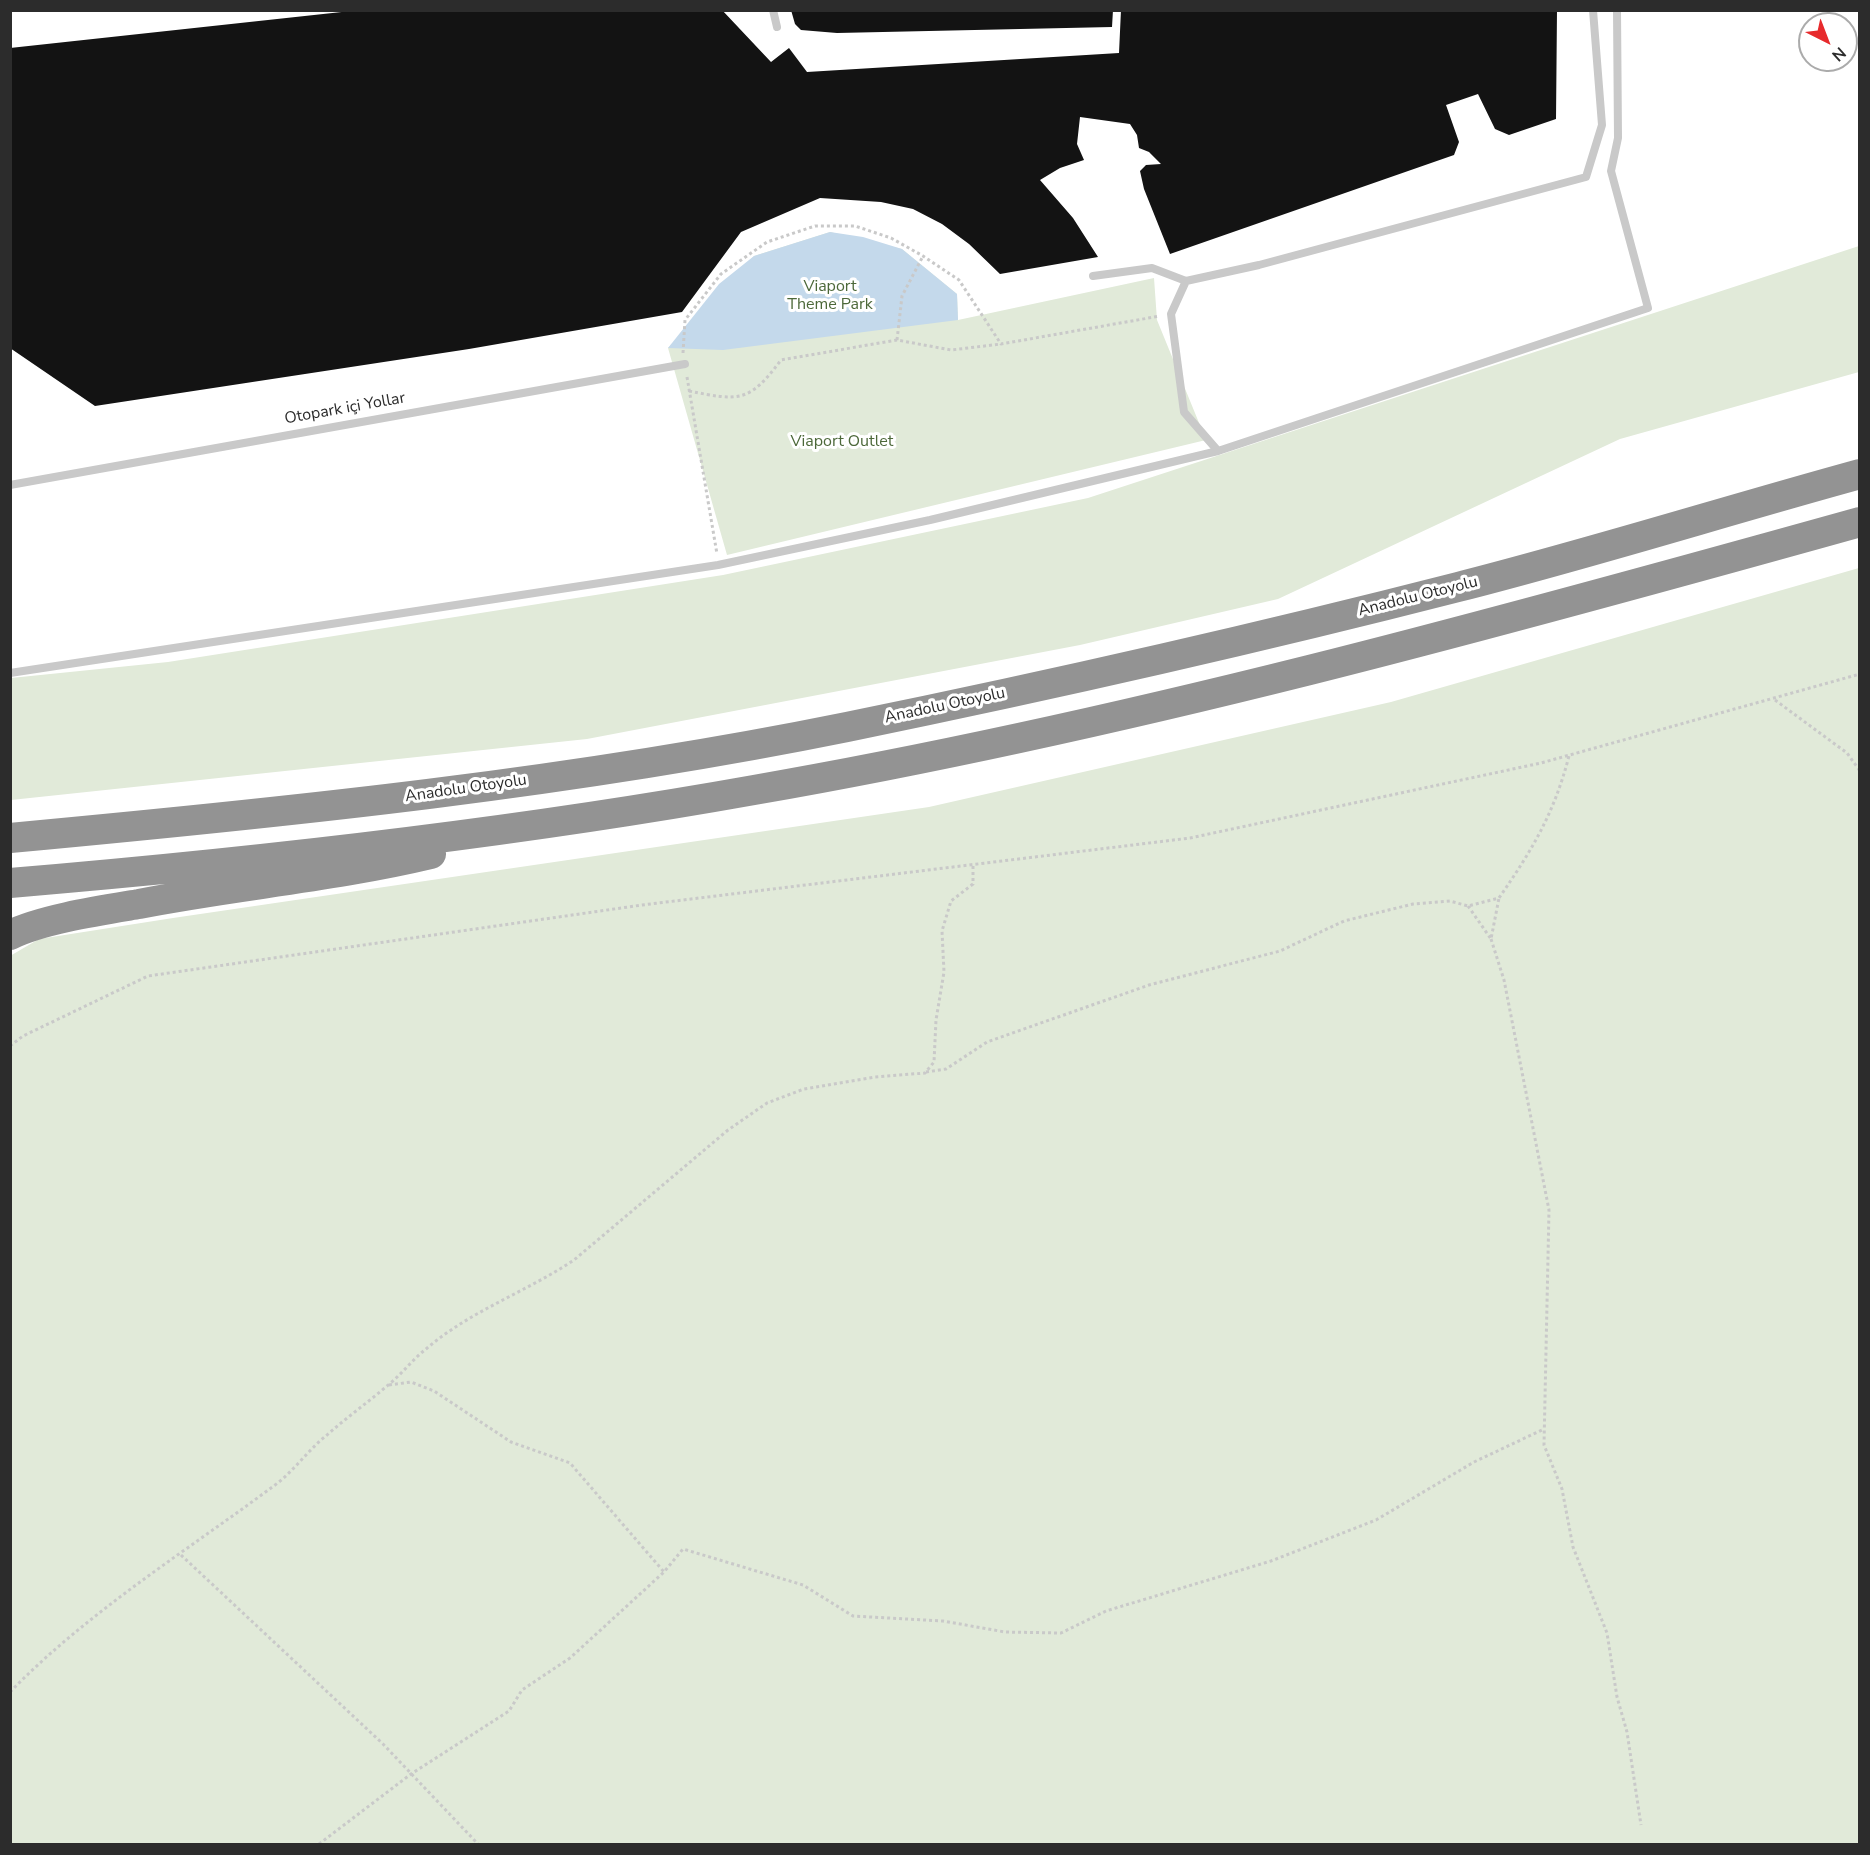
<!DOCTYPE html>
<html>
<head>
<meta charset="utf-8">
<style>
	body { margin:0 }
	#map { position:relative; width:1870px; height:1855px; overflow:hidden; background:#fff; font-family:"Nunito Sans",sans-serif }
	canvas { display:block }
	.frame { position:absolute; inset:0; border:12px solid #2c2c2c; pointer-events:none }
	.north { position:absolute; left:1798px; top:12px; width:60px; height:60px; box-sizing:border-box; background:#fff; border:2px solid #ababab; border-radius:50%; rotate:138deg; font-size:16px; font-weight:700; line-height:24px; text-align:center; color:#2c2c2c }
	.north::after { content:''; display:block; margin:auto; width:21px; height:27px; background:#e72a2c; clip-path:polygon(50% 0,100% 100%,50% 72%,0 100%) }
</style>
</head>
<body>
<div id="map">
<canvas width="1870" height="1855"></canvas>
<div class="frame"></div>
<div class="north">N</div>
</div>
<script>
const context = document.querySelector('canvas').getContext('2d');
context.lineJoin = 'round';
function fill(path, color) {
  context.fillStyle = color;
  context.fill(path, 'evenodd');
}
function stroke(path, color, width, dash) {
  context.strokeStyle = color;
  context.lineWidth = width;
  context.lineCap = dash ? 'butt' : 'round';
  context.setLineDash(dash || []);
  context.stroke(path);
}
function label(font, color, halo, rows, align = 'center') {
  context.font = font + ' "Nunito Sans",sans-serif';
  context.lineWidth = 6;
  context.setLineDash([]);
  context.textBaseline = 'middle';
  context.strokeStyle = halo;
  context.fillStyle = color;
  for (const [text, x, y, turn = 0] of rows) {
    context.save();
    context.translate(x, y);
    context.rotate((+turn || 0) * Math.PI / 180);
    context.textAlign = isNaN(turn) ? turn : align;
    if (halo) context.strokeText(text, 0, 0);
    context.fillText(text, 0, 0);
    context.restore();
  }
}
const green = new Path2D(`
	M830 232 902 249 957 294 958 320 1154 278 1157 320 1206 440 727 555 668 348 754 256Z
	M1859 246V372L1620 439 1278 599 1080 645 587 739 11 800V678L168 662 723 575 1088 498Z
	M1859 568V1844H11L10 956 39 939 173 918 929 807 1391 702Z`);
const water = new Path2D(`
	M830 232 863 237 902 249 957 294 958 320 723 350 668 348 719 284 754 256Z`);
const building = new Path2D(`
	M360 10H722L771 62 789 48 807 72 1119 53 1121 10H1557L1556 119 1509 135 1495 129 1478 94 1446 105 1459 142 1454 155 1170 254 1144 189 1140 171 1146 165 1161 164 1149 152 1139 148 1137 135 1130 124 1080 117 1077 144 1084 160 1060 168 1040 180 1073 218 1098 257 1000 274 969 244 942 224 913 209 881 202 820 198 741 232 682 312 469 349 95 406 10 348V48Z
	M791 10H1113L1112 27 837 33 801 30 795 24Z`);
const path = new Path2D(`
	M897 340 902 296 923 256
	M683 353 685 320 721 274 767 242 815 226H855L891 238 923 256 959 280 1001 344 1160 316
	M687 377 717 554
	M689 391C739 401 749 403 781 360L897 340 951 350 1001 344
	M1775 700 1847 753 1860 771
	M1468 906 1491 939 1499 898
	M1491 939 1504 980 1549 1210 1544 1445 1562 1489 1573 1547 1607 1633 1617 1697 1627 1732 1641 1825
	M10 1046 23 1036 148 976 642 905 1190 838 1541 763 1860 674
	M926 1072 946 1069 987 1042 1149 985 1280 951 1344 921 1413 904 1450 901 1468 906 1499 898C1532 850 1554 814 1569 756
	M389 1385 411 1382 434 1391 511 1442 570 1463 664 1572
	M181 1555 383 1744 478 1844
	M10 1692C89 1611 185 1552 275 1485 294 1471 308 1450 327 1435 346 1418 367 1403 387 1386 401 1375 412 1360 426 1349 470 1311 526 1292 574 1260L728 1130 767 1103 804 1089 875 1077 925 1073 934 1062 936 1020 944 972 942 931 951 901 973 884V865
	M319 1844 411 1774 509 1711 522 1690 570 1658 664 1572 683 1549 803 1585 853 1616 943 1621 1005 1632 1061 1633 1106 1611 1271 1561 1376 1520 1474 1462 1544 1429`);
const lane = new Path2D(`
	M773 10 777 27
	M1093 276 1152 268 1186 281
	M1218 451 1184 412 1171 314 1186 281 1259 265 1586 177 1602 125 1593 10
	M10 485 685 364
	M10 673 718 565 930 520 1218 451 1648 308 1611 171 1618 138 1617 10`);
const highway = new Path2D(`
	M10 838C290 812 571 783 847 727 1052 685 1255 639 1458 587 1592 553 1725 511 1860 474
	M10 883C259 862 508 834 754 790 1128 725 1494 624 1860 522
	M10 935C42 919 103 910 139 904 236 885 335 877 431 854`);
const parkNames = [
	["Viaport",830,287],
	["Theme Park",830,305],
	["Viaport Outlet",842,442]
];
const streetNames = [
	["Otopark içi Yollar",345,409,-10],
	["Anadolu Otoyolu",1418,597,-14],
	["Anadolu Otoyolu",945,706,-12],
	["Anadolu Otoyolu",466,789,-8]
];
fill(green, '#e1ead9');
fill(water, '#c4d9eb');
fill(building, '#131313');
stroke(path, '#c9c9c9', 3, [3, 3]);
stroke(lane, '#c9c9c9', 8);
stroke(highway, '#939393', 30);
label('16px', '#4c6839', '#fff', parkNames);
label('16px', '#2c2c2c', '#fff', streetNames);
</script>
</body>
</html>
